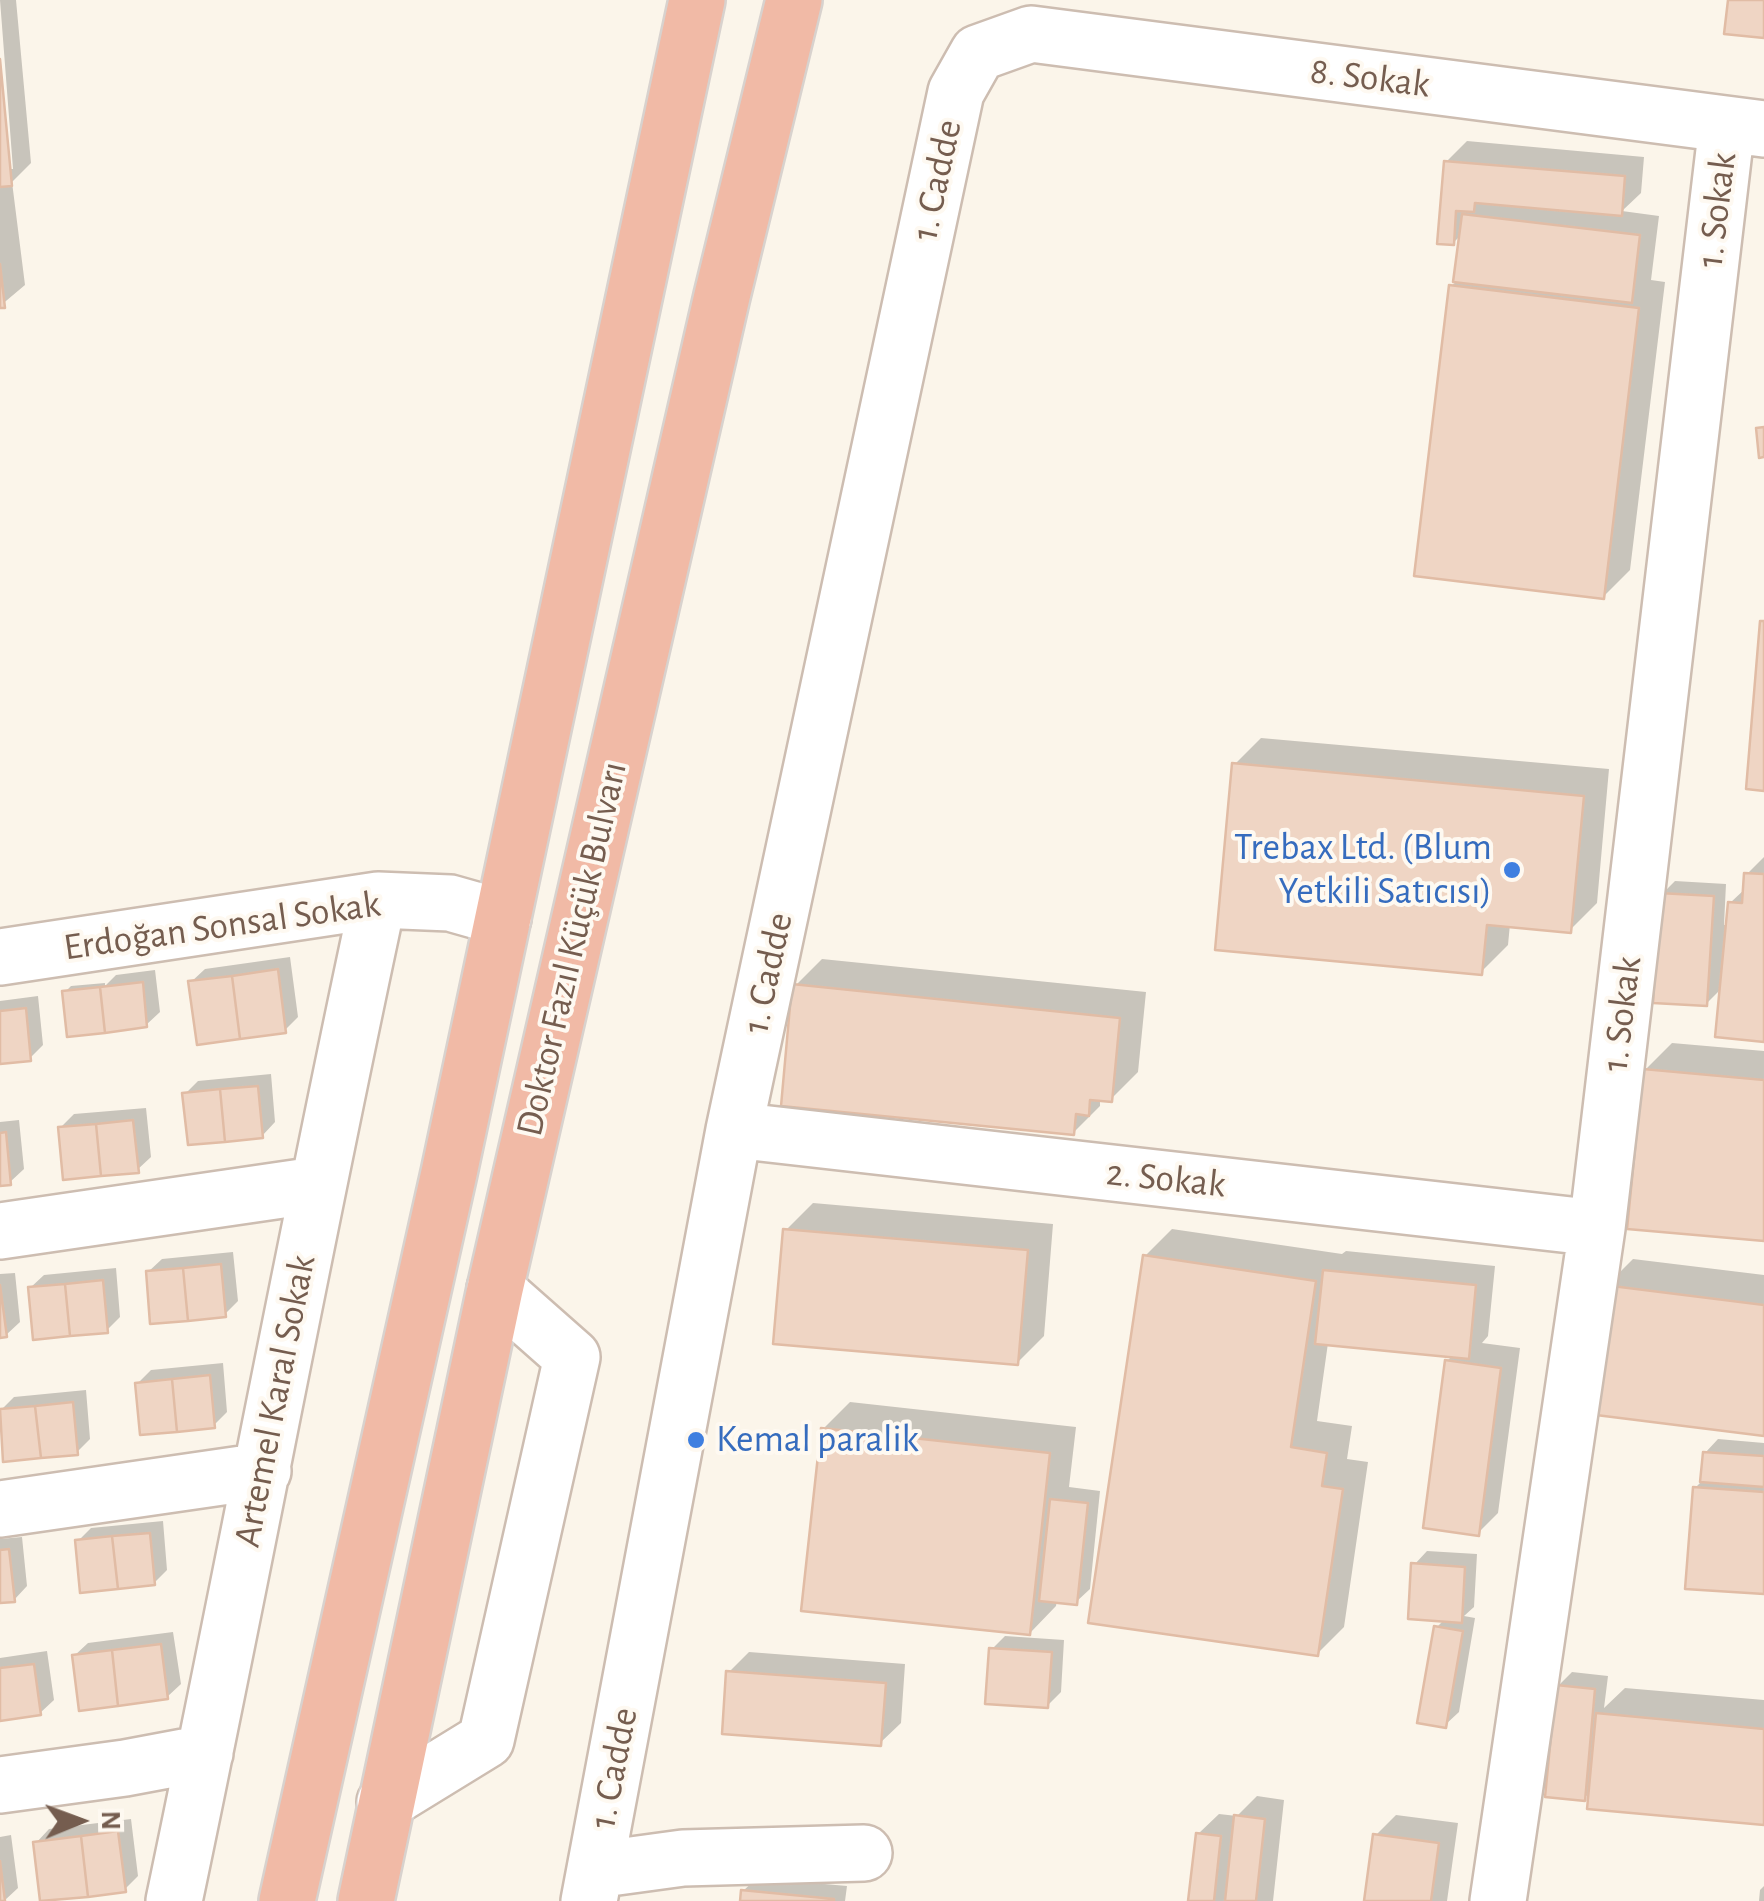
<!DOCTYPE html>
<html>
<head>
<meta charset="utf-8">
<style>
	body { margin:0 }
	#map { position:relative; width:1764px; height:1901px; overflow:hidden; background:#fbf5ea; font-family:"Alegreya Sans",sans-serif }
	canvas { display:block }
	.north { position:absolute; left:30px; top:1771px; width:100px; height:100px; -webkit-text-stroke:8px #fef9f1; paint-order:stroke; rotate:89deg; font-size:28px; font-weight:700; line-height:40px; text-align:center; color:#755d4f }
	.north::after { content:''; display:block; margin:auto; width:35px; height:45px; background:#755d4f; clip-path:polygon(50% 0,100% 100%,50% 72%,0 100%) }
</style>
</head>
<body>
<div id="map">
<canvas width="1764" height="1901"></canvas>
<div class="north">N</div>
</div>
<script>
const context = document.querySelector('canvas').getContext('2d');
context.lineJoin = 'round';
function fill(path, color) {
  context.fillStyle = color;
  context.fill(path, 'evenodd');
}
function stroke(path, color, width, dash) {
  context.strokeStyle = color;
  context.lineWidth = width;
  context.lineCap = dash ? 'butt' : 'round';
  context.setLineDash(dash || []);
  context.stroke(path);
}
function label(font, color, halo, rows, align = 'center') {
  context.font = font + ' "Alegreya Sans",sans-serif';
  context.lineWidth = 8;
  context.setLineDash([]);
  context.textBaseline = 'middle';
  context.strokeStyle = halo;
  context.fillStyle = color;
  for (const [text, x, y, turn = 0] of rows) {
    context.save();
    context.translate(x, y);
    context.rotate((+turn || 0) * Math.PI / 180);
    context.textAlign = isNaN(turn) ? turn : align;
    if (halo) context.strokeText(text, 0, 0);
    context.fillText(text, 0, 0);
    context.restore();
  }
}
const shadow = new Path2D(`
	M0 0H16L31 163 12 182 25 285 0 306V85L8 169H13Z
	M1467 141 1644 157 1641 193 1622 211 1659 216 1651 280 1665 282 1630 570 1603 597 1451 286 1456 282 1462 234 1453 243 1446 162Z
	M1261 738 1609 769 1597 903 1570 930 1510 924 1508 945 1481 972 1234 765Z
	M1764 857V1039L1722 988 1706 1004 1662 894 1675 881 1726 884 1724 925H1728L1730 903 1746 888 1747 874Z
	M290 957 298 1017 285 1030 191 982 205 969Z
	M822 959 1146 992 1138 1072 1111 1099 1100 1100V1106L1073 1133 795 986Z
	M155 970 160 1012 146 1025 65 992 71 986 105 983V986L116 975Z
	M38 996 43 1045 30 1058 0 1062V1001Z
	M1672 1043 1764 1051V1239L1645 1070Z
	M271 1074 275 1122 262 1136 185 1094 198 1081Z
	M146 1108 151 1157 137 1170 60 1128 74 1114Z
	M19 1120 24 1169 10 1182 0 1183V1122Z
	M813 1203 1053 1224 1044 1336 1017 1363 786 1230Z
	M1172 1229 1342 1254 1346 1251 1495 1266 1488 1336 1482 1343 1520 1348 1498 1513 1478 1533 1447 1361 1453 1355 1328 1343 1317 1421 1352 1426 1347 1459 1368 1462 1344 1627 1317 1654 1145 1256Z
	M233 1252 238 1301 225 1314 148 1272 162 1259Z
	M1633 1259 1764 1275V1434L1606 1286Z
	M116 1268 120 1317 107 1330 30 1288 44 1275Z
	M15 1273 20 1322 6 1335 0 1336V1274Z
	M223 1363 227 1412 214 1425 137 1384 151 1370Z
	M86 1390 90 1439 77 1452 1 1410 14 1397Z
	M850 1402 1076 1427 1069 1487 1100 1491 1090 1589 1076 1602 1057 1600 1056 1606 1030 1633 823 1429Z
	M1718 1439 1764 1443V1592L1695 1488 1703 1480 1705 1453Z
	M163 1521 167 1570 154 1583 78 1541 91 1528Z
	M22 1537 27 1586 14 1600 0 1601V1539Z
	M1427 1551 1477 1554 1474 1607 1464 1616 1475 1618 1459 1712 1445 1725 1437 1627 1445 1619 1414 1565Z
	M173 1632 181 1684 167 1697 74 1656 88 1643Z
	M1005 1636 1064 1640 1061 1692 1047 1706 991 1650Z
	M47 1651 54 1700 40 1713 0 1718V1658Z
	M749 1652 905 1664 901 1723 880 1743 729 1672Z
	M1572 1672 1608 1676 1604 1708 1625 1688 1764 1700V1822L1592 1791 1584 1798 1558 1686Z
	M1257 1796 1284 1800 1273 1901H1191L1198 1834 1219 1814 1237 1816Z
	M1396 1815 1458 1823 1447 1901H1366L1376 1835Z
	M131 1819 138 1876 125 1889 36 1843 49 1829Z
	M11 1835 18 1888 4 1901H0V1837Z
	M757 1878 847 1886 845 1901H742L743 1891Z
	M1764 1886V1901H1759L1760 1890Z`);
const building = new Path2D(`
	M1728 0H1764V38L1724 34Z
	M0 59 12 186 0 187Z
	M1444 161 1625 176 1622 216 1475 203 1474 212 1456 211 1454 245 1437 244Z
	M1462 214 1640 235 1632 303 1453 282Z
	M0 264 5 308H0Z
	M1449 285 1639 308 1604 599 1414 576Z
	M1764 427V457L1759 458 1756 428Z
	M1760 621H1764V791L1746 789Z
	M1232 763 1584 796 1571 933 1487 925 1482 975 1215 950Z
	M1744 873 1764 874V1042L1715 1037 1728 902 1742 903Z
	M1659 893 1714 896 1707 1006 1653 1003Z
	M278 969 286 1033 240 1039 232 976Z
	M232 976 240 1039 197 1045 188 981Z
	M143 982 147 1027 105 1033 100 987Z
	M792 984 1120 1018 1112 1102 1090 1100 1089 1116 1076 1114 1074 1135 781 1106Z
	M100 987 105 1033 67 1037 62 991Z
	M26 1008 31 1061 0 1064V1011Z
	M1643 1069 1764 1080V1241L1627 1229Z
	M258 1086 263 1138 225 1142 220 1089Z
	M220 1089 225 1142 188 1145 182 1093Z
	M133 1120 139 1173 101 1176 96 1124Z
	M96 1124 101 1176 63 1180 58 1127Z
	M6 1132 11 1185 0 1186V1133Z
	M783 1229 1028 1250 1018 1365 773 1344Z
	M1143 1255 1316 1281 1291 1447 1327 1453 1322 1486 1343 1489 1318 1656 1088 1623Z
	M221 1264 226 1317 188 1321 183 1268Z
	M183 1268 188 1321 150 1324 146 1271Z
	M1323 1270 1476 1285 1469 1359 1315 1344Z
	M103 1280 108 1333 70 1336 65 1284Z
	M65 1284 70 1336 33 1340 28 1287Z
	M0 1285 7 1337 0 1338Z
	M1604 1285 1764 1305V1436L1588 1414Z
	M1445 1360 1501 1368 1479 1536 1423 1528Z
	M210 1375 215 1428 177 1432 172 1379Z
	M172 1379 177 1432 140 1435 135 1383Z
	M73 1402 78 1455 41 1458 35 1406Z
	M35 1406 41 1458 3 1462 0 1409Z
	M821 1428 1050 1453 1030 1635 801 1611Z
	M1703 1452 1764 1456V1487L1700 1482Z
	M1693 1487 1764 1492V1594L1685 1589Z
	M1050 1499 1088 1503 1077 1605 1039 1601Z
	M150 1533 155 1585 118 1589 112 1536Z
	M112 1536 118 1589 80 1593 75 1540Z
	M9 1549 15 1602 0 1603V1550Z
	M1411 1563 1465 1567 1462 1623 1408 1619Z
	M1434 1626 1463 1631 1446 1728 1417 1723Z
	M161 1644 168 1699 118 1706 112 1650Z
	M989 1648 1052 1652 1048 1708 985 1704Z
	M112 1650 118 1706 79 1711 72 1655Z
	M34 1664 41 1715 0 1721V1668Z
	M726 1671 886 1683 881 1746 722 1734Z
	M1556 1685 1595 1689 1585 1801 1545 1797Z
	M1596 1713 1764 1729V1825L1587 1809Z
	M1234 1815 1265 1819 1256 1901H1225Z
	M118 1831 126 1892 88 1897 81 1836Z
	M1196 1833 1221 1836 1214 1901H1188Z
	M1373 1834 1439 1843 1431 1901H1364Z
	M81 1836 88 1897 40 1901 33 1842Z
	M0 1861 5 1901H0Z
	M741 1890 834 1899V1901H740Z`);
const minor = new Path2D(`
	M0 957 378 900 450 903 503 918
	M734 1130 1597 1228
	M0 1231 316 1185
	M0 1509 263 1471
	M0 1785 125 1768 205 1753
	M385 1802 486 1740 572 1357 495 1289
	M595 1870 683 1858 864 1853
	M174 1901C244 1568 306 1233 378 900
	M589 1901 734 1130 956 92 978 53 1031 34 1764 129
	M1498 1901 1597 1228 1727 125`);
const highway = new Path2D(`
	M287 1901 449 1173 697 0
	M366 1901 495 1289 722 296 794 0`);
const markers = [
	[1512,870,10,"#3f7fe0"],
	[696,1440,10,"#3f7fe0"]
];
const streetNames = [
	["8. Sokak",1370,78,7],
	["1. Cadde",937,180,-78],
	["1. Sokak",1717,210,-83],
	["Erdoğan Sonsal Sokak",222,926,-8],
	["Doktor Fazıl Küçük Bulvarı",572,949,-77],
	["1. Cadde",768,973,-78],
	["1. Sokak",1622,1014,-83],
	["2. Sokak",1166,1179,6],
	["Artemel Karal Sokak",275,1401,-79],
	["1. Cadde",614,1768,-79]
];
const shopNames = [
	["Trebax Ltd. (Blum",1492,848],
	["Yetkili Satıcısı)",1492,892],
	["Kemal paralik",716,1440,"left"]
];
fill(shadow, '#0003');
fill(building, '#efd5c4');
stroke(building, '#e1bca5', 2.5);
stroke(minor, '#cdbdb1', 60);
stroke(highway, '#d8d2ce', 60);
stroke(minor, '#fff', 55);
stroke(highway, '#f1baa6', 55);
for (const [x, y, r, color] of markers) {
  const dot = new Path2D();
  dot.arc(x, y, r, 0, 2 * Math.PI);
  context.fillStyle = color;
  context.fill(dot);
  stroke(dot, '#fef9f1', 4);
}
label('38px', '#755d4f', '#fef9f1', streetNames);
label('38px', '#366cbe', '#fef9f1', shopNames, 'right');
</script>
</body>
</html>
